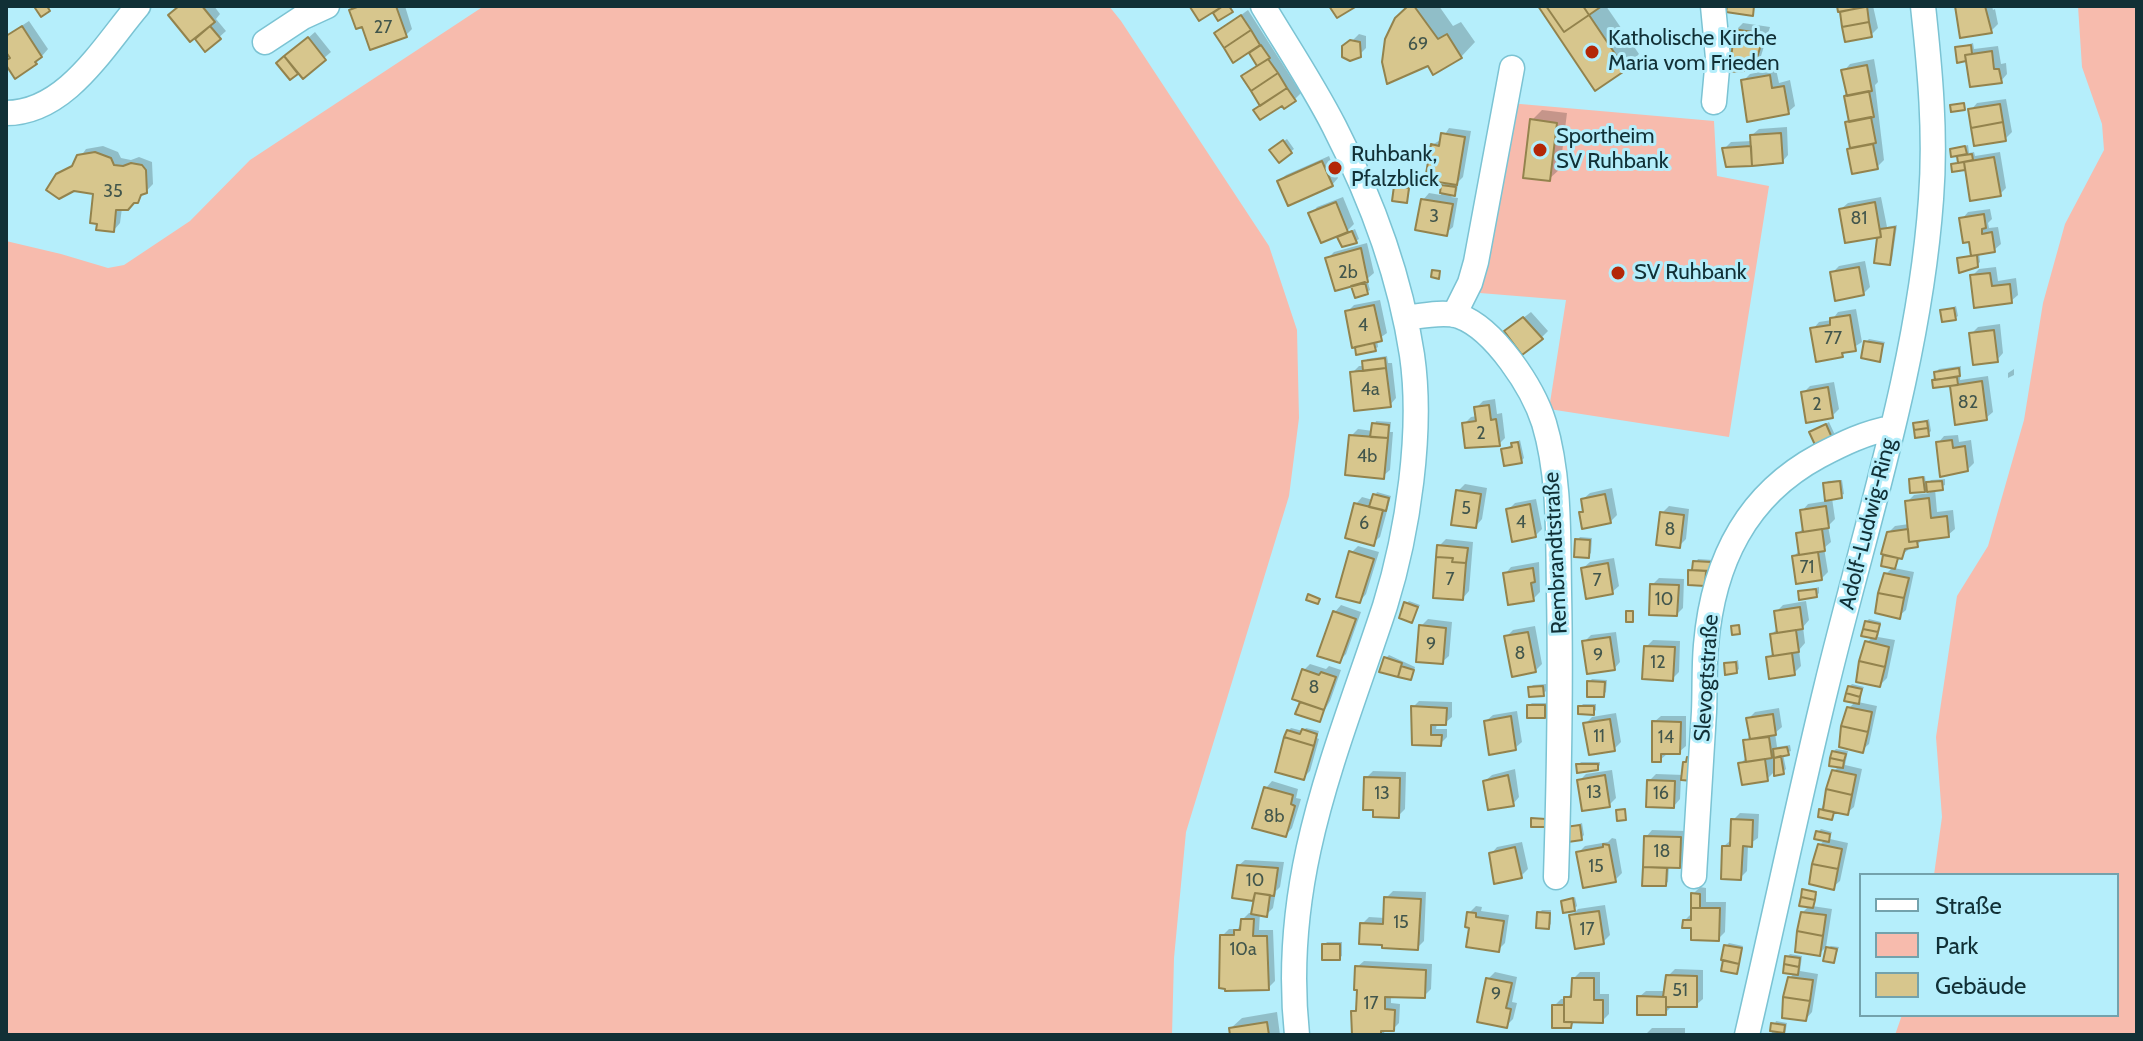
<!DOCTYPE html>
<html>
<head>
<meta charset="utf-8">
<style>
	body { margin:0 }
	#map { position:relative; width:2143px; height:1041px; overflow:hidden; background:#b5eefb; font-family:Cabin,sans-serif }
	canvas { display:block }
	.frame { position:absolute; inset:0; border:8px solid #113036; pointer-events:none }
	.legend { position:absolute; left:1859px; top:873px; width:260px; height:144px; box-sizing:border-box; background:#b5eefb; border:2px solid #73a2ac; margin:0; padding:10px 14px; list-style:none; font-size:24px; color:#113036 }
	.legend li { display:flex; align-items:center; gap:16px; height:40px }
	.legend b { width:40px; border:2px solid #73a2ac }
</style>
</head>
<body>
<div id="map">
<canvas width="2143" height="1041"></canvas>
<div class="frame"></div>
<ul class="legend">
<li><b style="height:10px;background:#fff"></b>Straße</li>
<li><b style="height:22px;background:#f7bbad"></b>Park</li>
<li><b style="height:22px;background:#d7c68d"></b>Gebäude</li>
</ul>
</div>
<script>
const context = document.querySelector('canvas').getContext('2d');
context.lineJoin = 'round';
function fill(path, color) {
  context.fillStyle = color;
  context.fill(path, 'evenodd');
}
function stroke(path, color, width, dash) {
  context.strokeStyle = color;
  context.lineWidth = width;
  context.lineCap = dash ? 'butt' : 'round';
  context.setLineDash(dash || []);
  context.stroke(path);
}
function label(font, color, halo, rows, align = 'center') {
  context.font = font + ' Cabin,sans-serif';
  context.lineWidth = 6;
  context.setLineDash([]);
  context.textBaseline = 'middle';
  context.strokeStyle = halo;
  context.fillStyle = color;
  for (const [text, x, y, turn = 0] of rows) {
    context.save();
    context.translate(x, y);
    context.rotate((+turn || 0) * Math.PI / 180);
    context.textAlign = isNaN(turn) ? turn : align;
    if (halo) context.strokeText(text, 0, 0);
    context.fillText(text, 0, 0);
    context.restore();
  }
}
const green = new Path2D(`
	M484 6H1109L1121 21 1269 246 1297 330 1299 418 1289 496 1186 832 1174 958 1172 1035H6V241L61 254 108 268 124 265 190 221 250 160Z
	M2078 6H2137V1035H1895L1902 1015H2117V875H1934L1942 817 1936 737 1957 596 1988 546 2024 420 2043 303 2065 224 2104 150 2102 124 2082 67Z
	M1509 103 1714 121 1717 176 1769 186 1729 437 1549 409 1566 300 1480 293 1484 254Z`);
const shadow = new Path2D(`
	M180 6H214L220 14 216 19 226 31 206 49 195 36Z
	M356 6H405L412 29 406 35 363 25 351 10Z
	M1412 6H1439L1453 26 1461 22 1475 42 1461 57 1434 73Z
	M1540 6H1606L1639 54 1625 68Z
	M1839 6H1873L1878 28 1871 35 1847 40Z
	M1957 6H1992L1993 10 1995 9 1998 24 1991 31Z
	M1248 10 1301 93 1295 99 1244 76 1259 64 1249 50 1216 33Z
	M29 21 48 49 36 63 16 76 11 57 6 48V36Z
	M1743 23 1770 27 1761 56 1755 63 1747 61 1743 69 1736 30Z
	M315 32 331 52 303 76 298 71 290 77 279 63Z
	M1359 34 1366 36V48L1359 55 1348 45Z
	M1973 43 1974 49 1998 46 2001 64 2006 63 2007 74 2001 81 1957 48Z
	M1874 59 1878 82 1875 85 1884 160 1877 167 1854 172 1847 123 1850 120 1848 94 1844 71 1850 64Z
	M1776 69 1779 83 1790 80 1795 106 1788 112 1743 81 1750 74Z
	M2006 99 2012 132 2005 139 1971 110 1977 103Z
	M1542 110 1567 113 1560 169 1549 179 1532 120Z
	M1787 127 1788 155 1782 162 1724 149 1731 142 1752 141V135L1759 129Z
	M1449 128 1471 131 1463 177 1455 185H1458L1457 191 1451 197 1458 198 1453 227 1446 233 1423 200 1429 193 1441 195 1443 186 1447 182 1432 145 1442 139Z
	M1287 139 1294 149 1279 160 1275 147Z
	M1968 145 1969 153 1974 152 1975 156 2000 152 2006 188 2000 194 1966 168 1954 170 1953 165 1960 162 1958 154 1952 150Z
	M103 146 118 152 121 158 131 160 139 157 152 162 153 184 137 201 122 208 120 223 114 230 96 193 57 175 76 163 86 149Z
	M1329 156 1338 178 1332 185 1279 181 1286 175Z
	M1399 184 1411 186 1406 201 1396 187Z
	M1343 197 1354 224 1344 234 1355 229 1359 239 1356 241 1340 237 1346 231 1311 214 1317 207Z
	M1881 197 1887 227 1897 225 1892 260 1890 263 1876 262 1879 235 1841 209 1848 203Z
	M1990 209 1992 219 1988 223 1989 228 1998 227 2001 244 1994 250 1979 253 1980 262 1977 265 1959 259 1973 254 1970 240 1962 219 1968 212Z
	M1367 243 1374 273 1367 279 1370 290 1367 292 1352 284 1327 259 1334 252Z
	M1865 261 1870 287 1863 294 1832 273 1839 266Z
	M1996 267 1998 281 2016 278 2018 295 2011 301 1972 276 1979 269Z
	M1380 300 1387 333 1377 340 1378 347 1375 349 1358 353 1347 312 1354 305Z
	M1956 306 1958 316 1955 318 1942 311Z
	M1856 309 1862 342 1842 355 1813 329 1819 322 1832 320 1838 312Z
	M1531 312 1548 331 1541 338 1514 325Z
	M2000 324 2003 353 1997 360 1971 334 1978 327Z
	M1869 339 1885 342 1879 360 1866 342Z
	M1387 356 1388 363H1392L1396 398 1390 405 1352 373 1359 366H1365L1367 359Z
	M1961 366 1960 380 1988 376 1993 412 1986 418 1955 383 1935 386 1936 372 1939 369Z
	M2014 369V375L2008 378V373Z
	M1834 382 1839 409 1832 416 1803 393 1810 386Z
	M1495 399 1497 414 1502 413 1505 438 1499 444 1464 424 1471 417 1477 416 1476 408 1483 401Z
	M1929 419 1931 431 1928 434 1915 424Z
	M1376 421 1391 422 1390 432H1393L1390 470 1383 476 1351 436 1358 429 1373 431Z
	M1829 422 1835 435 1817 445 1811 432Z
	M1958 435 1959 442 1971 440 1974 463 1967 470 1938 443 1944 436Z
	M1520 440 1524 458 1521 461 1503 450Z
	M1925 476 1926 485 1931 480 1945 479V485L1935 489 1937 512 1953 510 1955 529 1948 535 1924 538 1917 545 1910 546 1908 550 1899 557 1894 568 1914 572 1906 610 1899 616 1886 574 1893 567 1885 556 1888 533 1895 526 1909 524 1907 502 1914 495 1930 493 1929 485 1924 490 1911 480Z
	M1842 480 1844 494 1832 498 1835 519 1828 526 1831 542 1824 548 1828 572 1821 579 1794 556 1800 550 1798 534 1804 527 1802 511 1808 504 1827 501 1825 484 1828 481Z
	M1465 484 1487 488 1482 519 1476 526 1458 491Z
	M1612 488 1617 515 1610 522 1581 513 1585 509 1583 499 1590 493Z
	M1377 492 1391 496 1380 537 1373 543 1356 504 1362 497 1373 500Z
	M1536 499 1542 529 1535 536 1508 510 1515 503Z
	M1669 506 1689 509 1686 539 1679 546 1662 513Z
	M1580 537 1592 538 1591 553 1588 556 1577 540Z
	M1446 539 1473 542 1469 591 1463 598 1439 546Z
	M1358 546 1379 552 1366 594 1360 601 1351 553Z
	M1614 558 1619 586 1612 592 1583 568 1590 562Z
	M1698 559 1713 560 1705 584 1690 571Z
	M1539 562 1540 592 1533 599 1505 574 1511 567Z
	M1659 578 1684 579 1683 608 1677 614 1652 585Z
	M1819 587V593L1817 595 1800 592Z
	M1409 601 1420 605 1412 620 1406 604Z
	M1806 601 1809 620 1803 627 1805 643 1799 650 1801 666 1794 673 1768 658 1775 651 1772 634 1778 628 1776 612 1783 605Z
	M1341 605 1361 612 1346 654 1339 661 1335 612Z
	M1428 619 1452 622 1449 656 1442 662 1421 626Z
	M1869 619 1881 622 1878 637 1895 640 1887 678 1880 685 1867 642 1873 637 1866 622Z
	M1535 626 1542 664 1535 671 1506 637 1513 630Z
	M1616 632 1620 662 1614 669 1584 642 1591 635Z
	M1653 640 1680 641 1679 672 1672 679 1646 647Z
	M1389 655 1415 667 1413 675 1410 677 1386 658Z
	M1738 660 1739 669 1736 672 1726 664Z
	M1310 664 1326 669 1329 666 1341 670 1330 701 1319 720 1301 703 1304 670Z
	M1592 679 1607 680 1606 692 1603 695 1589 682Z
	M1546 684V691L1543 694 1530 688 1533 685Z
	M1852 684 1864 687 1858 702 1877 706 1869 744 1862 750 1849 708 1856 701 1849 687Z
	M1419 701 1452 702V717L1445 723H1437L1436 729H1447V737L1440 744 1412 722 1413 707Z
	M1532 703H1547V713L1545 716 1529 705Z
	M1583 704H1596V710L1593 713 1580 707Z
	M1779 708 1782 727 1775 733 1777 747 1790 745 1791 751 1783 754 1786 769 1783 772 1776 770 1767 779 1740 764 1747 757 1745 741 1751 735 1749 718 1755 712Z
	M1517 711 1522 742 1515 748 1486 721 1493 715Z
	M1616 713 1621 742 1614 749 1585 724 1592 717Z
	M1661 716H1686V746L1679 752 1667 754 1660 760 1654 722Z
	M1291 728 1303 731 1306 728 1319 731 1317 738 1319 739 1310 771 1303 778 1288 731Z
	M1836 749 1848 751 1845 765 1862 769 1854 807 1847 813 1835 811 1831 818 1821 810 1834 771 1839 766 1833 752Z
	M1687 760 1692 779 1681 778 1680 799 1674 806 1649 781 1656 774 1684 775 1685 762Z
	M1581 762H1600V765L1597 768 1578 765Z
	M1515 769 1519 797 1513 804 1485 781 1492 775Z
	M1612 770 1616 798 1609 805 1579 781 1586 774Z
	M1373 771 1406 772 1405 809 1398 816 1366 778Z
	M1272 781 1298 789 1296 798 1301 799 1292 828 1286 835 1266 788Z
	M1740 813 1759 814 1758 838 1748 845 1747 871 1740 878 1724 846 1731 840 1733 820Z
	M1582 823 1584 835 1581 838 1567 828Z
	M1821 829 1832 832 1830 839 1848 843 1840 881 1833 887 1820 845 1825 839 1818 832Z
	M1652 830 1687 831 1686 859 1679 866H1669L1668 882 1665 884H1644L1646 837Z
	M1612 838 1616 839 1622 873 1615 880 1579 852 1585 846 1608 842Z
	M1522 842 1528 869 1521 876 1491 854 1497 847Z
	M1245 860 1284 862 1280 887 1276 891 1273 908 1267 914 1260 913 1259 930H1273L1275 981 1268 988 1222 936 1229 929H1238L1242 920 1249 913H1254L1256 899 1234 896 1238 866Z
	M1700 887 1706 888V902H1726L1725 932 1718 939 1685 920 1691 914 1693 894Z
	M1393 891 1426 892 1424 941 1417 948 1362 924 1369 917 1385 918 1386 898Z
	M1804 892 1817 894 1812 906 1832 909 1826 947 1819 954 1803 912 1810 905Z
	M1575 897 1577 906 1574 909 1563 901Z
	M1605 905 1610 935 1603 942 1571 916 1578 909Z
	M1476 906 1482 907 1481 911 1509 915 1505 943 1498 950 1469 913Z
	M1542 910H1551V924L1548 927 1539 913Z
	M1327 942H1342V956L1339 958 1324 945Z
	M1729 943 1743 946 1736 972 1726 946Z
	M1831 946 1839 947 1834 961 1828 948Z
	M1790 954 1802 956 1800 971 1818 974 1812 1012 1806 1019 1790 978 1795 972 1787 957Z
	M1364 961 1432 964 1431 989 1424 996 1391 995V1003L1400 1004 1399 1023 1393 1029H1386L1383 1035H1354L1353 1012 1358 1007 1357 967Z
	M1675 969 1703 970V999L1696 1005 1672 1006 1665 1013 1639 997 1646 991H1666L1668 976Z
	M1495 972 1517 977 1512 1002 1517 1003 1513 1019 1506 1026 1488 979Z
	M1580 972H1600V994H1609V1014L1602 1021 1576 1020 1571 1026 1554 1006 1561 999H1566L1573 991 1574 978Z
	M1277 1012 1280 1035H1232L1231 1028 1242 1018Z
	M1776 1021 1787 1023 1785 1035H1771Z
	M1652 1028H1685V1035H1645Z`);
const building = new Path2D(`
	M38 6H47L50 11 41 17 35 8Z
	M179 6H202L215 22 190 42 168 15Z
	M360 6H396L407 37 370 50 362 27 356 29 349 10Z
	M1192 6H1223L1199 21 1190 7Z
	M1223 6H1229L1233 12 1218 21 1213 13Z
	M1329 6H1357L1337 18Z
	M1408 6H1414L1438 39 1447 34 1462 58 1433 75 1428 66 1387 84 1382 62 1385 39 1395 18Z
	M1538 6H1546L1564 32 1589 15 1626 70 1595 91Z
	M1546 6H1583L1589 15 1564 32Z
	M1583 6H1602L1589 15Z
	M1727 6H1754L1753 16 1726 12Z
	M1837 6H1864L1865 7 1838 12Z
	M1867 6 1869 22 1842 27 1840 12Z
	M1955 6H1985L1992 33 1960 38Z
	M1241 15 1251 30 1224 48 1214 33Z
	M1869 22 1872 37 1845 42 1842 27Z
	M22 26 42 57 35 62 37 64 15 79 6 65V60L10 58 6 52V36Z
	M210 26 221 39 205 52 195 39Z
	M1734 29 1764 34 1755 65 1731 61Z
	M1251 30 1260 45 1233 63 1224 48Z
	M308 37 326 60 303 79 284 56Z
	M1350 40 1360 42 1361 57 1350 61 1342 57V46Z
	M1261 45 1270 58 1257 66 1249 53Z
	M1971 45 1972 54 1965 55 1966 61 1957 63 1955 47Z
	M1992 51 1994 69H1999L2002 83 1970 87 1965 55Z
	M284 56 298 74 290 80 276 63Z
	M1268 59 1278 73 1251 91 1241 76Z
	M1731 61 1745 63 1744 71 1729 72Z
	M1867 65 1872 91 1847 96 1841 70Z
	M1278 73 1287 88 1260 106 1251 91Z
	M1770 75 1772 88 1784 86 1789 114 1747 122 1741 80Z
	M1287 88 1296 101 1284 109 1282 106 1260 120 1253 110Z
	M1869 91 1874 117 1849 122 1844 96Z
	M1964 103 1965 110 1951 112 1950 105Z
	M2000 104 2003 122 1971 128 1968 109Z
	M1871 117 1876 143 1850 148 1845 122Z
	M1530 119 1557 123 1550 181 1523 178Z
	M2003 122 2006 141 1974 146 1971 128Z
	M1441 133 1465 137 1457 185 1425 180 1431 144 1439 146Z
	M1781 133 1783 163 1752 166 1750 135Z
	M1283 140 1292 153 1279 163 1269 150Z
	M1873 144 1878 169 1852 174 1847 149Z
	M1751 146 1752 166 1726 167 1722 148Z
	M1965 146 1967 154 1951 157 1950 149Z
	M95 152 111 158 114 165 123 166 131 163 142 165 146 170 147 193 141 195 138 203H134L128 210H116L114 232 96 230 97 224 90 223 93 194 74 191 59 199 46 190 56 174 72 166 77 155Z
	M1972 154 1973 160 1958 163 1957 156Z
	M1994 157 2001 196 1970 201 1964 162Z
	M1322 161 1333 186 1288 206 1277 181Z
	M1964 162 1965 170 1952 172 1951 164Z
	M1441 185 1456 187 1455 196 1440 193Z
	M1394 186 1409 188 1407 203 1392 201Z
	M1421 199 1453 204 1447 236 1415 230Z
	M1336 202 1348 232 1321 243 1308 213Z
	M1875 202 1881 237 1845 243 1839 209Z
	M1984 214 1986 228 1982 229V234L1992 232 1995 252 1971 256 1969 242 1963 243 1959 218Z
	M1895 227 1890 265 1874 263 1877 238 1881 237 1880 229Z
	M1352 231 1357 243 1342 247 1337 237Z
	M1361 248 1368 282 1335 291 1325 258Z
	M1977 255 1978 267 1959 273 1957 258Z
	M1859 267 1864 295 1835 301 1830 272Z
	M1432 270 1440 271 1439 279 1431 277Z
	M1990 273 1992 286 2010 284 2012 303 1974 308 1970 275Z
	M1365 282 1368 294 1355 298 1351 286Z
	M1374 305 1382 341 1352 348 1345 311Z
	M1954 308 1956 320 1942 322 1940 310Z
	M1850 315 1856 351 1842 353 1843 357 1816 362 1810 328 1830 325V318Z
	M1523 317 1543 339 1522 355 1504 331Z
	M1994 330 1998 362 1973 365 1969 333Z
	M1864 341 1883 344 1880 362 1861 358Z
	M1374 343 1376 351 1356 355 1355 347Z
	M1385 358 1386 368 1363 371 1362 361Z
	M1386 368 1391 407 1354 411 1350 372Z
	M1959 368 1960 376 1935 380 1934 372Z
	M1957 377 1958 385 1933 388 1932 380Z
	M1982 381 1987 420 1955 425 1950 386Z
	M1828 387 1833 418 1806 423 1801 392Z
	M1489 405 1491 420 1496 419 1500 446 1465 448 1462 423 1476 421 1474 407Z
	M1927 421 1928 428 1914 430 1913 423Z
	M1372 423 1389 425 1388 438 1370 437Z
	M1826 424 1833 440 1816 447 1809 432Z
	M1928 428 1929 436 1915 438 1914 430Z
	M1349 435 1388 438 1384 479 1345 475Z
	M1952 440 1953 448 1965 446 1968 471 1940 477 1936 442Z
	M1518 442 1522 463 1504 466 1501 449 1512 447 1511 443Z
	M1923 477 1925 492 1910 493 1909 479Z
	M1840 481 1842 498 1825 501 1823 483Z
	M1942 481 1943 490 1927 492 1926 482Z
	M1456 490 1481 494 1476 528 1451 525Z
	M1373 494 1389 498 1386 511 1369 507Z
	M1605 494 1611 523 1582 529 1579 512H1583L1581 499Z
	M1929 498 1931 518 1947 516 1949 537 1909 542 1905 501Z
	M1354 503 1383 510 1374 546 1345 538Z
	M1530 504 1536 537 1512 542 1506 509Z
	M1826 506 1829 528 1803 532 1800 510Z
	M1660 512 1684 515 1680 548 1656 545Z
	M1822 529 1825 551 1799 555 1796 533Z
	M1908 529 1909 542 1917 541 1918 547 1905 549 1902 559 1881 554 1887 532Z
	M1575 539 1590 540 1589 558 1574 557Z
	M1437 545 1468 548 1466 563 1452 562 1453 558 1436 557Z
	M1349 551 1374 559 1360 603 1336 597Z
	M1818 552 1822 580 1796 584 1792 556Z
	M1883 555 1898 558 1895 569 1881 566Z
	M1436 557 1453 558 1452 562 1466 563 1463 600 1433 598Z
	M1693 561 1711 562V571L1692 570Z
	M1608 563 1613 594 1586 599 1581 568Z
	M1533 568 1535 582 1531 583 1534 601 1508 605 1503 573Z
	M1688 570 1706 571 1705 586 1688 585Z
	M1884 573 1909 578 1904 598 1878 593Z
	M1650 584 1679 585 1677 616 1649 615Z
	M1816 589 1817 597 1799 600 1798 591Z
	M1878 593 1904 598 1900 619 1875 613Z
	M1308 594 1320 599 1318 604 1306 600Z
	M1404 602 1418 607 1412 623 1399 618Z
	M1800 607 1803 629 1777 633 1774 611Z
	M1333 611 1356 619 1340 663 1317 656Z
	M1626 611H1633V622H1626Z
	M1865 621 1880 624 1878 632 1863 629Z
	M1419 625 1446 628 1443 664 1416 662Z
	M1739 625 1740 634 1732 635 1731 626Z
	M1863 629 1878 632 1876 639 1861 636Z
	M1796 630 1799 652 1773 656 1770 634Z
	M1528 632 1536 672 1512 677 1504 636Z
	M1610 637 1615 670 1587 674 1582 641Z
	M1865 641 1889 647 1885 667 1859 661Z
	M1644 646 1675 647 1673 681 1642 679Z
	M1792 653 1795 675 1769 679 1766 657Z
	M1384 657 1402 663 1398 677 1379 672Z
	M1859 661 1885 667 1880 687 1856 682Z
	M1736 662 1737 673 1725 675 1724 663Z
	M1401 666 1414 670 1411 680 1398 677Z
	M1302 669 1319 675 1321 672 1336 677 1324 710 1292 699Z
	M1587 681 1605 682 1604 697H1587Z
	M1543 686 1544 696 1529 697 1528 687Z
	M1848 686 1862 689 1860 697 1846 693Z
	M1846 693 1860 697 1859 704 1844 701Z
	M1300 702 1324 710 1320 722 1295 714Z
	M1527 705H1545V718H1527Z
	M1411 706 1447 708 1446 725H1431V735H1442L1441 746 1412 745Z
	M1578 706H1594V715L1578 714Z
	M1847 707 1872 712 1868 732 1841 726Z
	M1773 714 1776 735 1750 739 1746 718Z
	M1511 716 1516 750 1489 755 1484 721Z
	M1610 719 1615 751 1589 755 1583 723Z
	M1652 721 1681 722 1680 754H1661V762H1652Z
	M1841 726 1868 732 1863 753 1839 747Z
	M1302 729 1317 734 1314 746 1284 737 1287 730 1300 734Z
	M1284 737 1314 746 1304 780 1275 772Z
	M1769 737 1772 758 1746 762 1743 740Z
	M1787 747 1789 755 1774 758 1773 749Z
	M1832 751 1846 754 1844 761 1830 758Z
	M1781 756 1784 774 1774 776V758Z
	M1687 757 1695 758 1693 781 1681 780 1683 762H1686Z
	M1830 758 1844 761 1843 768 1829 766Z
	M1765 759 1768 781 1742 785 1738 763Z
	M1576 764H1598V770L1577 773Z
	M1832 770 1856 775 1852 795 1826 789Z
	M1508 775 1514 806 1488 810 1483 781Z
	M1605 775 1610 807 1582 811 1577 780Z
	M1364 777 1400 778 1399 818 1373 817V810H1363Z
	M1647 780 1675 781 1674 808 1646 807Z
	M1264 787 1293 795 1291 804 1295 806 1286 837 1252 828Z
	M1826 789 1852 795 1848 815 1823 810Z
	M1625 809 1626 820 1617 821 1616 810Z
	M1819 809 1834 812 1832 820 1818 817Z
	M1531 818 1546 819V827H1531Z
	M1731 819 1753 820 1752 847 1743 846 1741 880 1721 879 1722 846H1730Z
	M1580 825 1582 840 1568 842 1565 827Z
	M1816 831 1830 834 1829 842 1814 839Z
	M1644 836 1681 837 1680 868 1643 867Z
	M1603 844 1609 845 1616 882 1583 888 1576 852 1603 847Z
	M1818 844 1842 849 1838 869 1812 864Z
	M1515 847 1522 878 1494 884 1489 853Z
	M1812 864 1838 869 1834 890 1809 884Z
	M1237 865 1278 868 1274 896 1255 893 1253 901 1232 898Z
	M1643 867 1667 868 1666 886H1642Z
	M1802 889 1816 892 1815 900 1801 897Z
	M1255 893 1270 895 1267 917 1251 914Z
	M1691 893 1700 894V908H1691Z
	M1384 897 1421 899 1418 950 1382 948V945L1359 944 1360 923 1383 924Z
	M1801 897 1815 900 1813 908 1799 906Z
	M1573 898 1575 911 1563 913 1561 901Z
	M1691 908H1720L1719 941 1691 940V928H1682L1683 920H1691Z
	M1599 911 1604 944 1575 949 1569 915Z
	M1467 912 1476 913V917L1504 921 1499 952 1466 947 1469 928 1465 927Z
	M1537 912 1550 913 1549 929 1536 928Z
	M1801 912 1826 915 1823 936 1797 931Z
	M1241 919H1254L1253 936H1267L1269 990 1225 991V989L1219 988 1220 935H1234V930H1240Z
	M1797 931 1823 936 1820 956 1795 952Z
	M1322 944H1340V960H1322Z
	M1724 945 1742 948 1739 964 1721 960Z
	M1826 947 1837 949 1834 963 1823 961Z
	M1785 956 1800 958 1799 967 1784 964Z
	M1723 960 1739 964 1737 974 1721 971Z
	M1784 964 1799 967 1798 975 1783 973Z
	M1355 966 1426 970 1425 998 1385 997V1009L1395 1010 1394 1031H1381V1035H1352L1351 1011H1356L1357 990H1354Z
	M1666 975 1697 976V1007H1666V997H1663Z
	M1788 977 1813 980 1810 1001 1783 997Z
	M1486 978 1512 983 1506 1008 1511 1009 1507 1028 1477 1022Z
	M1572 978H1594V1000H1603V1023L1564 1022V997H1571Z
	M1637 996 1666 997V1015H1637Z
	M1783 997 1810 1001 1806 1021 1782 1018Z
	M1552 1005H1564V1022H1572L1571 1028H1552Z
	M1267 1022 1269 1035H1230L1229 1028Z
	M1771 1023 1785 1025 1784 1033 1770 1031Z`);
const minor = new Path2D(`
	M1263 6C1287 46 1313 85 1334 126 1370 196 1400 276 1412 355 1423 431 1408 532 1385 606 1337 752 1280 876 1297 1035
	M1713 6 1718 58 1714 102
	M265 42 303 17 327 6
	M6 113C66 113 103 47 138 6
	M1454 315 1470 283 1476 262 1512 68
	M1405 318C1421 316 1444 311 1459 316 1495 329 1533 388 1544 423 1560 476 1558 537 1559 592 1561 687 1559 782 1556 877
	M1694 876C1697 821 1701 766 1704 712 1705 690 1704 667 1706 645 1713 563 1745 496 1819 456 1842 444 1866 432 1892 428
	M1747 1035C1774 919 1798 803 1826 688 1865 526 1919 366 1931 199 1936 134 1930 70 1923 6`);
const markers = [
	[1592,52,8,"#b32707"],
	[1540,150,8,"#b32707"],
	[1335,168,8,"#b32707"],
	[1618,273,8,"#b32707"]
];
const numberNames = [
	["27",383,28],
	["69",1418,45],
	["35",113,192],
	["3",1434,217],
	["81",1859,219],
	["2b",1348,273],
	["4",1363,326],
	["77",1833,339],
	["4a",1370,390],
	["82",1968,403],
	["2",1817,405],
	["2",1481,434],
	["4b",1367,457],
	["5",1466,509],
	["4",1521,523],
	["6",1364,524],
	["8",1670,530],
	["71",1807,568],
	["7",1450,580],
	["7",1597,581],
	["10",1664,600],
	["9",1431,645],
	["8",1520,654],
	["9",1598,656],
	["12",1658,663],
	["8",1314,688],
	["11",1599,737],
	["14",1666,738],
	["13",1594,793],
	["13",1382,794],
	["16",1661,794],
	["8b",1274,817],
	["18",1662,852],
	["15",1596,867],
	["10",1255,881],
	["15",1401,923],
	["17",1587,930],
	["10a",1243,950],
	["51",1680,991],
	["9",1496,995],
	["17",1371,1004]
];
const poiNames = [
	["Katholische Kirche",1608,39],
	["Maria vom Frieden",1608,64],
	["Sportheim",1556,137],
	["SV Ruhbank",1556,162],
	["Ruhbank,",1351,155],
	["Pfalzblick",1351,180],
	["SV Ruhbank",1634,273]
];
const streetNames = [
	["Adolf-Ludwig-Ring",1868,524,-76],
	["Rembrandtstraße",1556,553,-93],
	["Slevogtstraße",1707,678,-86]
];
fill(green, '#f7bbad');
fill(shadow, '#0003');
fill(building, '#d7c68d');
stroke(building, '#93834d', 2);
stroke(minor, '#7bc3d3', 27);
stroke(minor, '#fff', 24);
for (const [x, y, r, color] of markers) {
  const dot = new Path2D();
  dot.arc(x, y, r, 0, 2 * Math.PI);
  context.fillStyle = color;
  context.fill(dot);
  stroke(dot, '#b5eefb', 3);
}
label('18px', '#42564c', null, numberNames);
label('22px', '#113036', '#b5eefb', poiNames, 'left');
label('22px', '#113036', '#b5eefb', streetNames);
</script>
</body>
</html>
